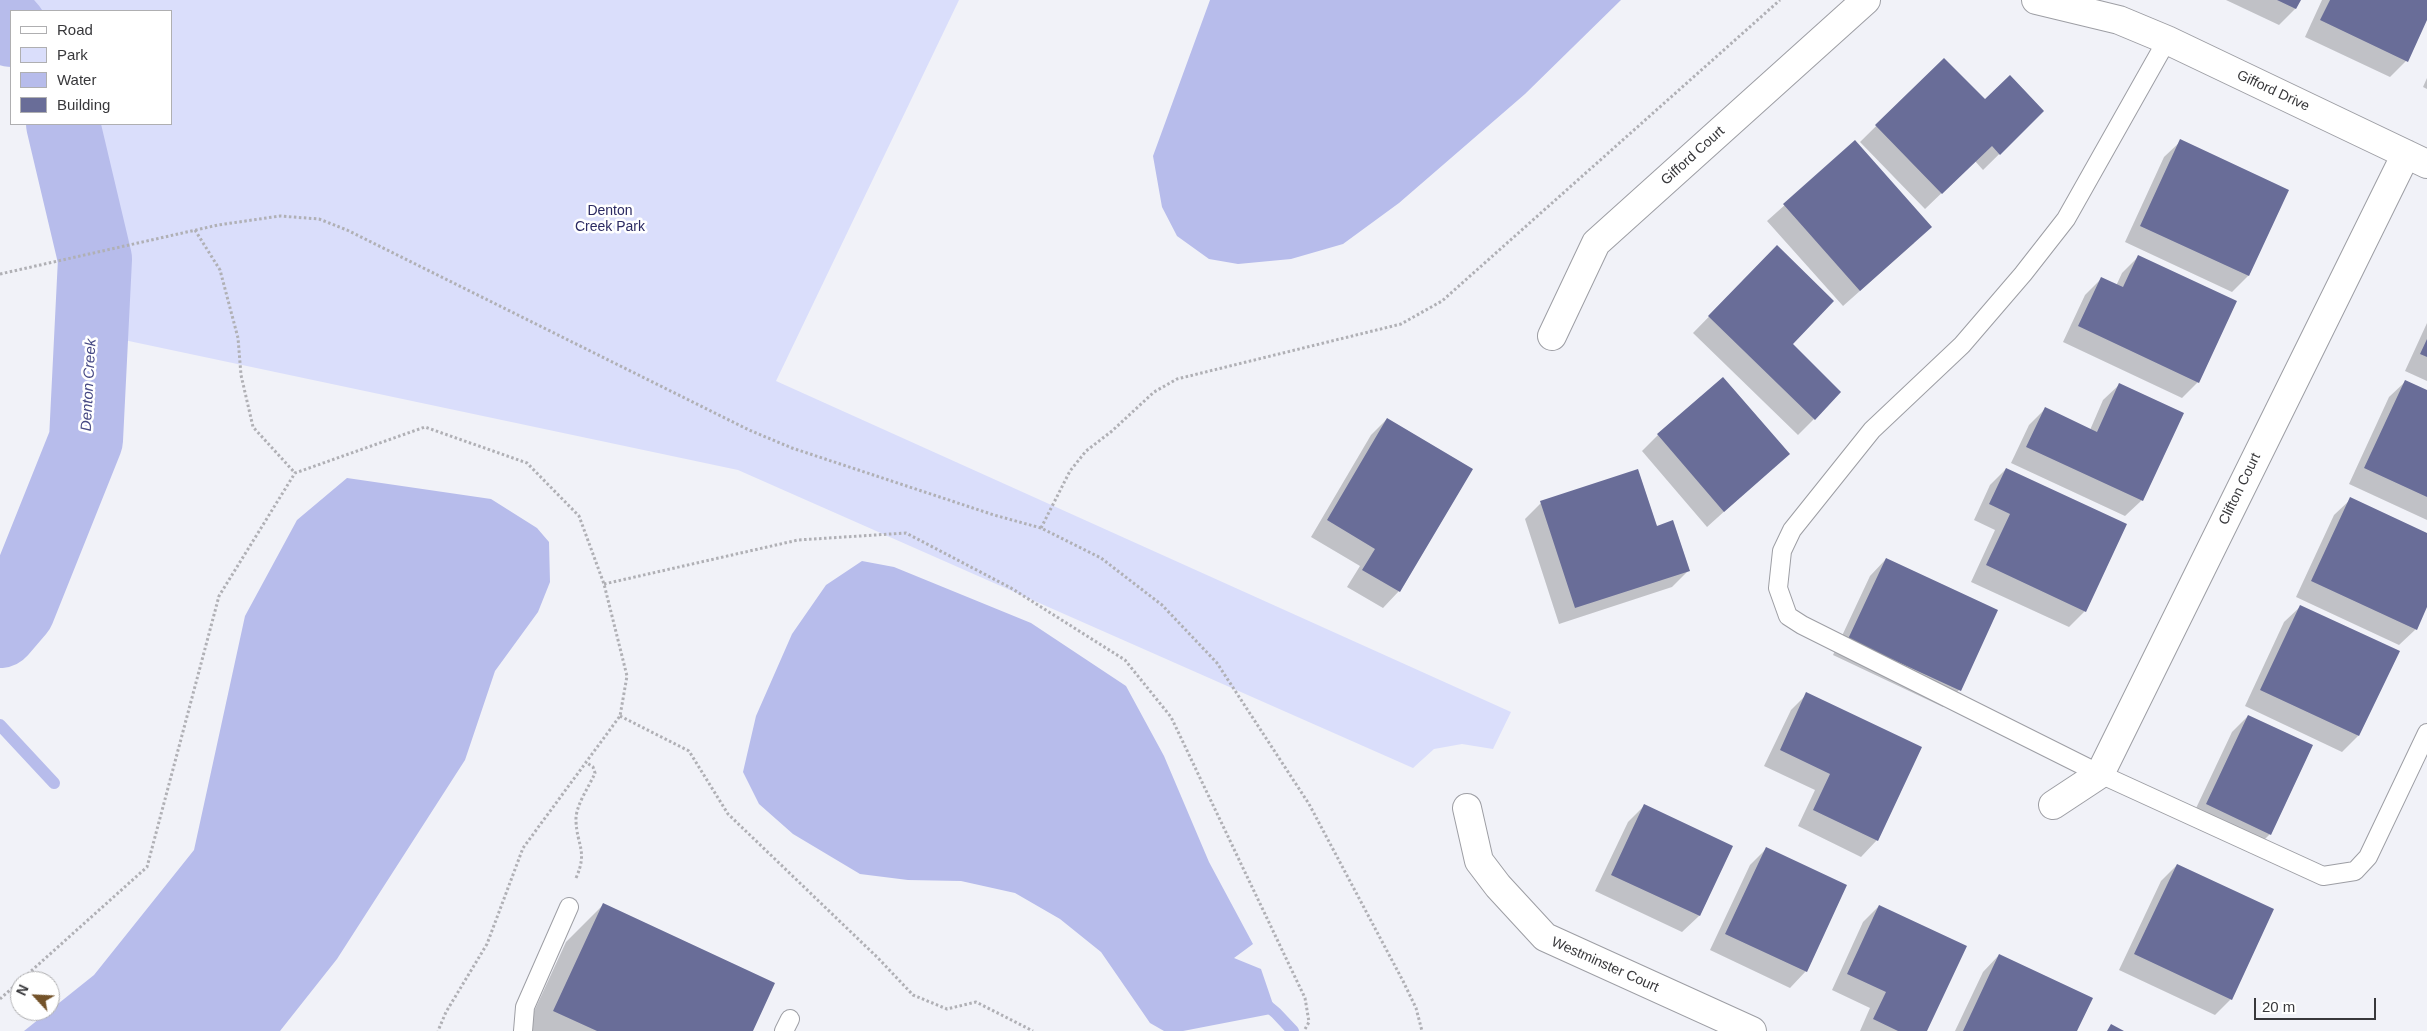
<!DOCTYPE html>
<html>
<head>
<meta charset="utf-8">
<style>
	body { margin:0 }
	#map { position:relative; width:2427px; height:1031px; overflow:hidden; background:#f1f2f8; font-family:Arial,sans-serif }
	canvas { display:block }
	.legend { position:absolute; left:10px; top:10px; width:162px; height:115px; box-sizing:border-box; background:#fff; border:1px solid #afafb1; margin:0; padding:6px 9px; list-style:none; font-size:15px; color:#38383b }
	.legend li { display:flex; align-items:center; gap:10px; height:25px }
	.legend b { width:25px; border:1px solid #afafb1 }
	.north { position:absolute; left:10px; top:971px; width:50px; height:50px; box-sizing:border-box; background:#fff; border:1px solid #afafb1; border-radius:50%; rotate:295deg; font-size:14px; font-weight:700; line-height:20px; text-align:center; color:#38383b }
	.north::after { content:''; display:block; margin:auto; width:18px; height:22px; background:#735229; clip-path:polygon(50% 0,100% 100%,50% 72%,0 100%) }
	.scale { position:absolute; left:2254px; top:998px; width:122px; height:22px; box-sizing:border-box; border:2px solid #38383b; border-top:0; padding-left:6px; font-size:15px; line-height:18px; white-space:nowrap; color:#38383b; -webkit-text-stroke:4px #fff; paint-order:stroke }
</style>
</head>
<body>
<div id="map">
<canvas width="2427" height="1031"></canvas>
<ul class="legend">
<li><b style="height:6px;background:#fff"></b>Road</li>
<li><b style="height:14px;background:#dadefb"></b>Park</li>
<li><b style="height:14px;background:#b7bceb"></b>Water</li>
<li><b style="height:14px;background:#696d98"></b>Building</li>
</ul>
<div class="north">N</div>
<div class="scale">20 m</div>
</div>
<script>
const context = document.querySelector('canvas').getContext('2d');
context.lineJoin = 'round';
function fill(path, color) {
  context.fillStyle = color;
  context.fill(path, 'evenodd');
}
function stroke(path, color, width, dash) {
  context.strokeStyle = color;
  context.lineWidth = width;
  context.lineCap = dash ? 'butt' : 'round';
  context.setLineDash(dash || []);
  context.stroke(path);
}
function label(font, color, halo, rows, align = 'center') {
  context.font = font + ' Arial,sans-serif';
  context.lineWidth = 5;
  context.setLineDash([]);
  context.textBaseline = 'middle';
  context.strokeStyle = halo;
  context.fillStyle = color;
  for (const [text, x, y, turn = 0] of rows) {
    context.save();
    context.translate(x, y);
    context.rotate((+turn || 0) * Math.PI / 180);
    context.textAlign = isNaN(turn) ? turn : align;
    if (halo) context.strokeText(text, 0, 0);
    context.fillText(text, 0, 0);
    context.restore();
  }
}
const green = new Path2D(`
	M0 0H959L776 381 1511 712 1493 749 1462 744 1434 749 1413 768 738 470 91 333 95 259 63 124H171V11H11V30L0 17Z`);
const water = new Path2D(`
	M1210 0H1621L1525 94 1399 203 1343 244 1291 259 1238 264 1209 259 1177 236 1162 207 1153 156Z
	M347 478 491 499 537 528 549 542 550 582 538 612 495 671 465 760 337 959 280 1031H24L94 975 194 850 245 616 297 520Z
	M862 561 894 567 1031 623 1126 686 1164 756 1209 862 1253 944 1234 958 1261 969 1276 1013 1183 1031H1164L1150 1023 1101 952 1060 919 1015 893 961 881 908 880 860 874 793 834 759 804 743 772 756 716 792 634 826 585Z`);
const shadow = new Path2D(`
	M2226 0H2299L2295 9 2279 25Z
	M2322 0H2427V17L2406 61 2390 77 2305 37Z
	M1944 59 1985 101 2043 111 1983 170 1975 161 1925 209 1860 142Z
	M2427 78V89L2423 87Z
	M2181 141 2287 190 2248 276 2232 292 2125 242 2164 157Z
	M1855 142 1914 243 1843 306 1767 221Z
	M1777 247 1791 344 1814 419 1798 435 1693 333Z
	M2138 257 2198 382 2182 398 2063 342 2085 295 2101 279 2116 286 2122 273Z
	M2427 323V381L2405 371Z
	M2406 381 2427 391V520L2349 484 2389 397Z
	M2120 384 2142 500 2125 516 2011 463 2029 425 2045 409 2090 430 2103 400Z
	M1387 419 1399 591 1383 608 1347 587 1360 566 1311 537 1371 435Z
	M1658 435 1788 454 1707 527 1642 451Z
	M2006 469 2085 611 2069 627 1971 582 1995 530 1974 520 1990 485Z
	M2351 499 2427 535V604L2416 629 2399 645 2296 597 2334 515Z
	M1541 503 1688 571 1672 587 1559 624 1525 519Z
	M1886 559 1996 611 1959 690 1943 707 1833 655 1870 576Z
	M2301 606 2358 736 2342 752 2245 706 2284 622Z
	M1807 694 1877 840 1861 857 1798 826 1815 790 1764 766 1791 710Z
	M2248 716 2270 834 2254 850 2190 821 2232 732Z
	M1644 806 1731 846 1699 916 1682 932 1595 891 1628 822Z
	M1766 849 1806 971 1790 988 1710 950 1750 865Z
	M2177 865 2231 999 2215 1015 2119 970 2161 881Z
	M603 905 752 1031H525L566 942Z
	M1879 906 1926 1031H1860L1870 1008 1832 990 1863 922Z
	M1999 955 2076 1031H1955L1983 972Z`);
const stream = new Path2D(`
	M0 725 54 783
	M1264 1003 1276 1013 1293 1031`);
const river = new Path2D(`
	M0 17 11 30
	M0 631 18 610 86 440 95 259 63 124`);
const building = new Path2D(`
	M2277 0H2301L2296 9Z
	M2330 0H2427V20L2408 62 2320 20Z
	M1944 58 1985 99 2010 75 2044 111 2000 155 1992 146 1942 194 1875 125Z
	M2180 139 2289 190 2249 276 2140 226Z
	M1855 140 1932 227 1860 291 1783 204Z
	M1777 245 1834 301 1793 344 1841 392 1815 420 1708 316Z
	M2138 255 2237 301 2199 383 2078 326 2101 277 2123 287Z
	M2427 339V357L2420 354Z
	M1723 377 1790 454 1724 512 1657 434Z
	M2405 380 2427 390V497L2364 468Z
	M2119 383 2184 413 2143 501 2026 447 2045 407 2097 432Z
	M1387 418 1473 469 1400 592 1362 570 1375 549 1327 520Z
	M2006 468 2127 524 2086 612 1986 565 2010 514 1989 504Z
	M1638 469 1657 526 1673 520 1690 571 1575 608 1540 501Z
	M2350 497 2427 533V607L2417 630 2311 581Z
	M1886 558 1998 610 1961 691 1848 639Z
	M2300 605 2400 651 2359 736 2260 690Z
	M1806 692 1922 747 1878 841 1813 810 1830 774 1780 750Z
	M2248 715 2313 745 2271 835 2206 804Z
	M1644 804 1733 846 1700 916 1611 875Z
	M1766 847 1847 885 1807 972 1725 934Z
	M2177 864 2274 909 2232 1000 2134 954Z
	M603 903 775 983 753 1031H597L553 1011Z
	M1879 905 1967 946 1927 1031H1898L1873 1019 1886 992 1847 974Z
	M1999 954 2093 998 2077 1031H1963Z
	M2111 1024 2124 1031H2107Z`);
const path = new Path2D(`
	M195 230 220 270 238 338 241 375 253 427 295 473
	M0 274 218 225 280 216 319 219 347 230 749 430 792 448 994 515 1041 528 1101 558 1162 605 1217 663 1309 804 1403 981 1416 1008 1422 1031
	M1041 528 1070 471 1086 451 1112 431 1154 392 1177 379 1401 324 1442 301 1780 0
	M604 584 798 540 906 533 1011 588 1125 660 1171 717 1305 998 1309 1022 1304 1031
	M620 716 689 751 728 814 878 958 913 995 947 1009 976 1002 1033 1031
	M576 878C588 851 577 846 576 821 575 806 589 787 595 773L593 767 587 763
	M20 981 147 867 219 596 295 473 425 427 527 463 579 516 604 584 627 676 620 716 523 848 487 944 446 1012 438 1031
	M0 999 20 981`);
const service = new Path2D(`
	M2167 40 2066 219 2023 274 1962 345 1872 430 1792 530 1782 551 1778 588 1788 616 1802 625 2100 774 2323 876 2355 871 2368 857 2427 733
	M523 1031 525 1007 569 907
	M784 1031 790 1019`);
const minor = new Path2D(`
	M2036 0 2119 20 2167 40 2427 164
	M1552 336 1596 243 1866 0
	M2053 805 2100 774 2406 154
	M1467 808 1479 861 1498 886 1545 937 1752 1031`);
const streetNames = [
	["Gifford Drive",2273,91,25],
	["Gifford Court",1693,156,-42],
	["Clifton Court",2240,489,-64],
	["Westminster Court",1605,965,24]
];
const parkNames = [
	["Denton",610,211],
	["Creek Park",610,227]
];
const waterNames = [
	["Denton Creek",89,385,-87]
];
fill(green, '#dadefb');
fill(water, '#b7bceb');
fill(shadow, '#0003');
stroke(stream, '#b7bceb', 12);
stroke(river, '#b7bceb', 74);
fill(building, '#696d98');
stroke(service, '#9d9ea4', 20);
stroke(minor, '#9d9ea4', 30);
stroke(path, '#b0b0b5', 3, [2.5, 2.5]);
stroke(service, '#fff', 18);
stroke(minor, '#fff', 28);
label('14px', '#38383b', '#fff', streetNames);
label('14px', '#2b2a62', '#fff', parkNames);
label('italic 15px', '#464984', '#fff', waterNames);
</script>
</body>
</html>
